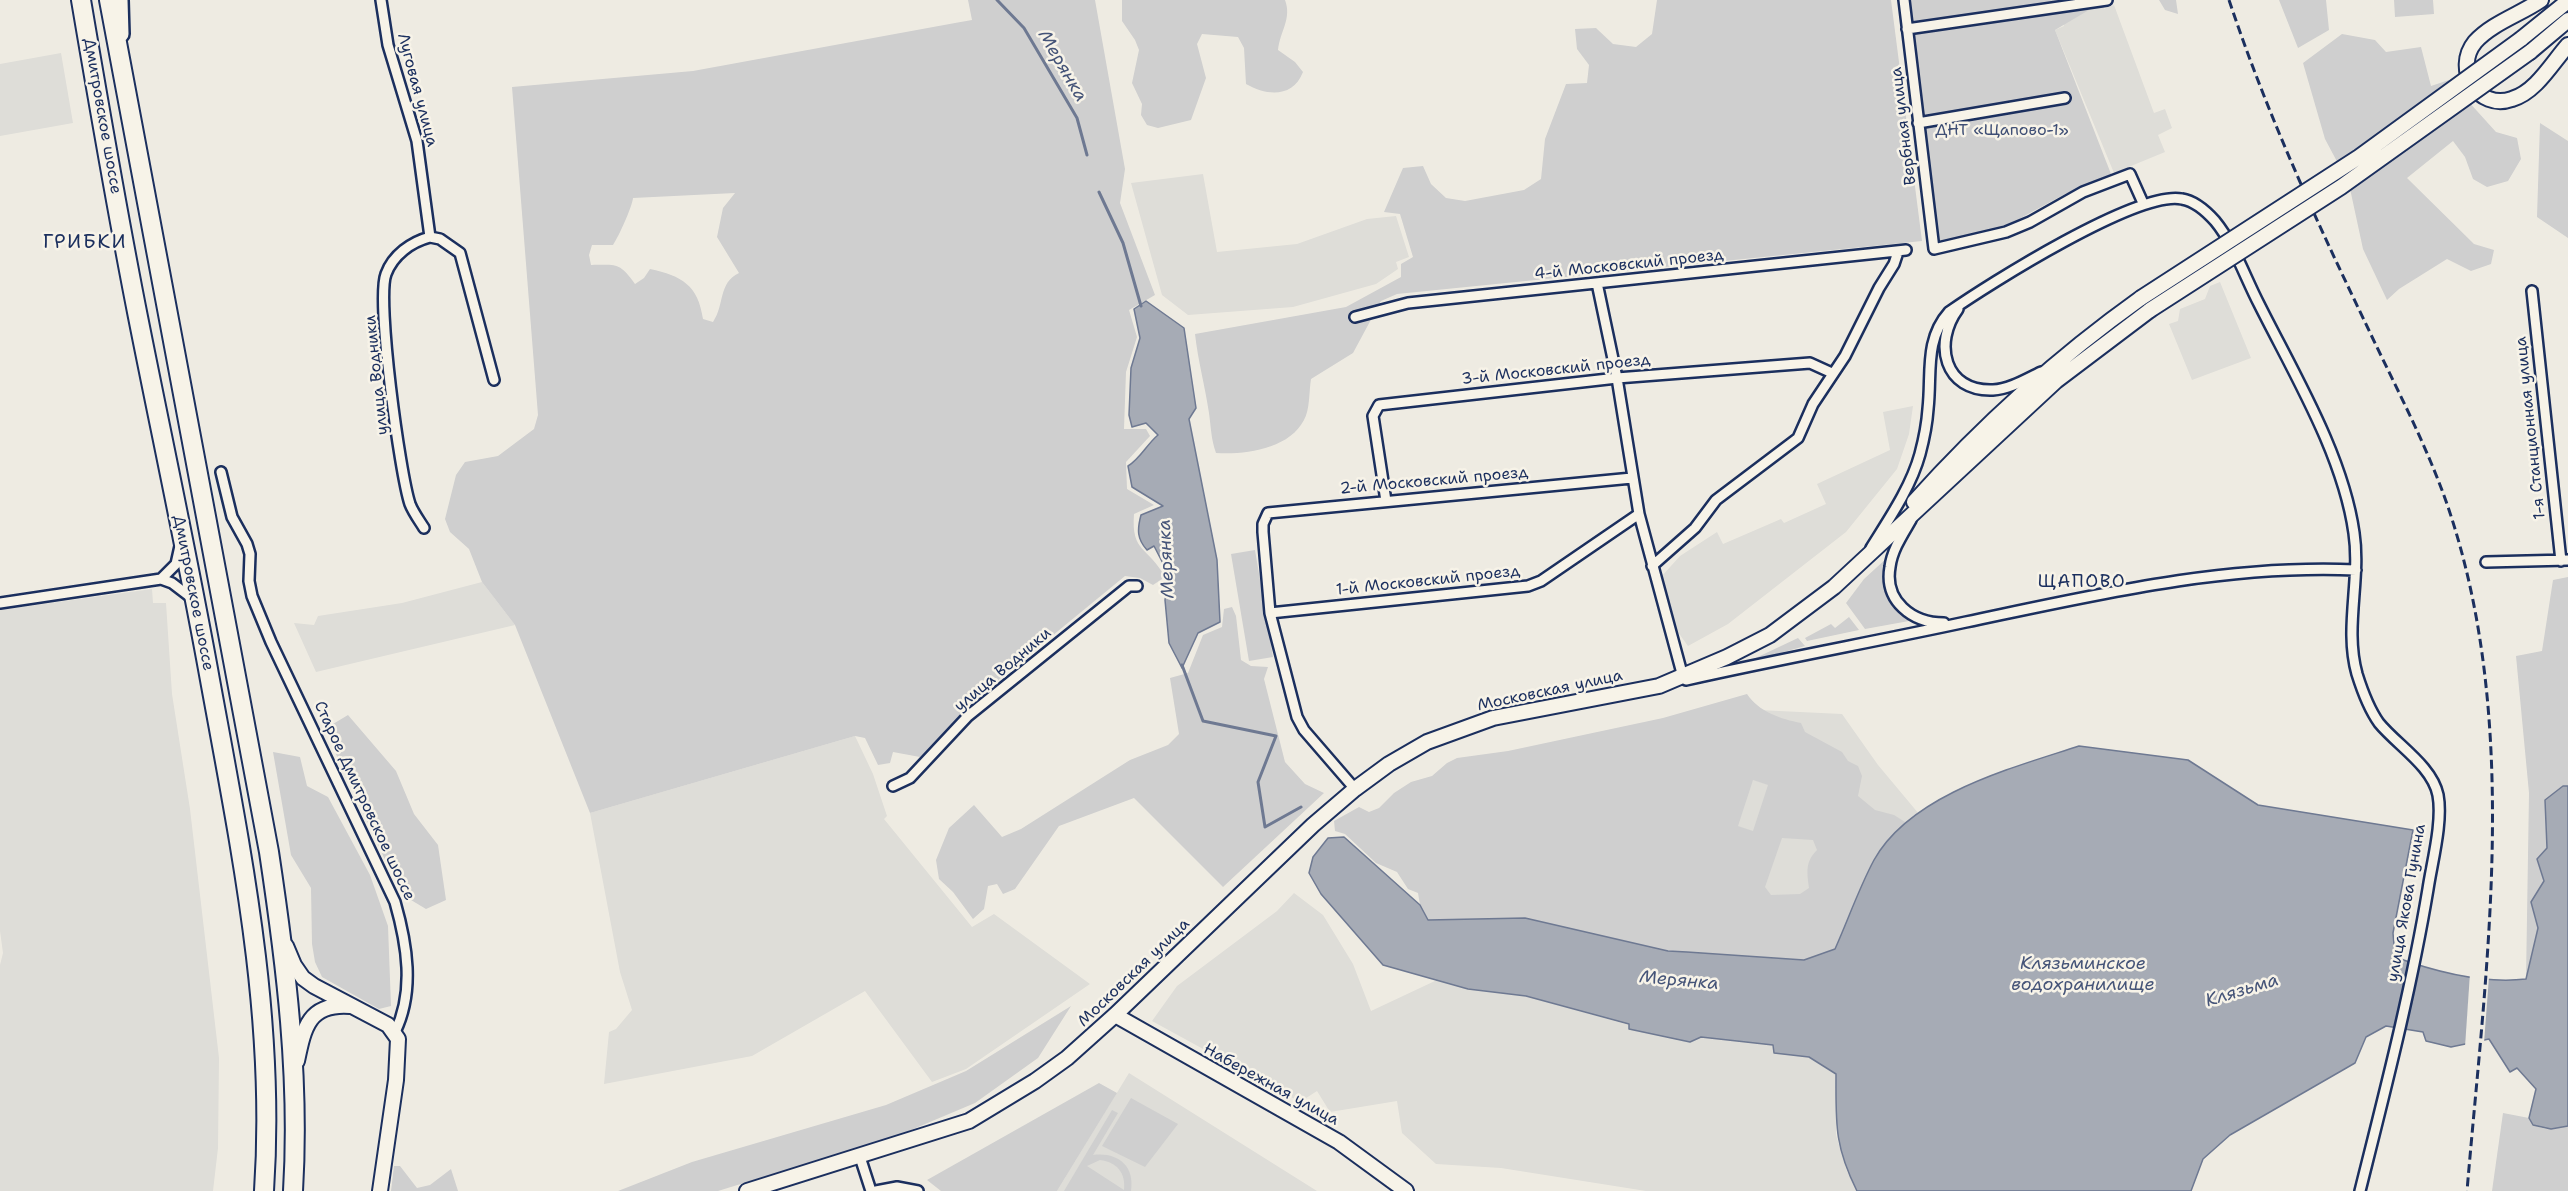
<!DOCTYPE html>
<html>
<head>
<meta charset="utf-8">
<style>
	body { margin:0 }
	canvas { display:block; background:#eeebe2 }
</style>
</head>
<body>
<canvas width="2568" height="1191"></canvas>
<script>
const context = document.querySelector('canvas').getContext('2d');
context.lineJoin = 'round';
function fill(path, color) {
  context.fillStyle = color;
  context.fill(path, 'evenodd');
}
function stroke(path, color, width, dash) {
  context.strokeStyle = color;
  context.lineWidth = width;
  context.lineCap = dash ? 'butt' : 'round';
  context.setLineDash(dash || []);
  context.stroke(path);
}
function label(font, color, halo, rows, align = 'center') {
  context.font = font + ' "Shantell Sans",sans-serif';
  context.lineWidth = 5;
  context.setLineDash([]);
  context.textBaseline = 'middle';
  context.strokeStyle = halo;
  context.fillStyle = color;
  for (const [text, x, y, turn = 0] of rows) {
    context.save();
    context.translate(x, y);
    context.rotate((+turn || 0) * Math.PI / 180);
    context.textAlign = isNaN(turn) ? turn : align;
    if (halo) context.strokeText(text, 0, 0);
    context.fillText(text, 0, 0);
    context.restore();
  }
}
const built = new Path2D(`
	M2102 2 2104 9 2114 5 2154 113 2165 109 2172 128 2158 135 2165 152 2114 173 2055 30 2064 26 2061 18Z
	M61 53 73 123 0 136V64Z
	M1203 174 1217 252 1297 244 1367 219 1396 216 1409 257 1396 262 1398 269 1376 284 1293 307 1188 315 1162 295 1131 183Z
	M2220 282 2251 358 2192 380 2169 324 2178 321 2180 309 2205 299 2210 286Z
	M1913 406 1909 434 1897 469 1846 532 1728 624 1688 646 1675 628 1661 577 1680 556 1717 532 1723 544 1781 519 1784 523 1826 504 1817 484 1890 450 1883 412Z
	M482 582 515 625 316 672 294 623 314 625 318 616 402 603Z
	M152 589 153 603H166L172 694 190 809 219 1058 218 1148 213 1191H0V965L3 953 0 931V610Z
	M1758 710 1842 714 1878 765 1919 814 1965 851 1687 952Z
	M855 736 873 774 887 816 884 819 972 927 994 914 1090 984 966 1069 932 1082 865 991 752 1056 604 1084 609 1032 616 1029 632 1010 620 972 590 813Z
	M1294 893 1323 915 1353 964 1371 1011 1437 980 1468 989 1526 996 1629 1025V1028L1773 1045 1774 1053 1808 1056 1836 1074V1135L1847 1171 1857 1191H1646L1501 1168 1436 1164 1402 1133 1397 1101 1330 1112 1317 1091 1300 1102 1152 1021 1177 986 1277 911Z
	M1129 1073 1317 1191H1057Z`);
const green = new Path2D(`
	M968 0H1095L1125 169 1120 203 1155 295 1129 310 1137 337 1126 372 1124 429H1146L1150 436 1126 462 1127 489 1154 505 1134 514C1131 553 1148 546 1165 577L1153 585 1140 578 1125 576 974 700 920 757 893 752 890 763 878 765 865 738 855 736 590 813 515 625 482 582 469 549 450 532 445 519 456 475 465 462 498 456 534 429 538 415 512 87 693 71 955 23 972 20ZM735 193 723 208 717 237 739 273C718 283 725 304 713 322L703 319C698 285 682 276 650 269L644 278 635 284C619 262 617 265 591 265L589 255 592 245H613C619 236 632 207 633 198Z
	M1122 0H1285C1292 19 1280 31 1278 50L1295 62 1303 72C1293 98 1267 96 1246 84L1244 48 1238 37 1202 34 1197 44 1206 78 1191 120 1158 128 1147 125 1141 115 1142 104 1132 83 1139 50 1135 40 1122 21Z
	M1657 0H1891L1922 241 1397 294 1381 301 1353 353 1311 379C1309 391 1310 410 1304 420 1289 449 1245 455 1216 453 1211 439 1211 427 1209 413 1205 386 1198 361 1195 334L1346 307 1401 277V264L1413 257 1400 214 1384 212 1403 168 1423 166 1431 184 1446 198 1465 201 1524 190 1541 179 1545 139 1566 84 1587 83 1589 65 1577 49 1575 29 1596 28 1613 44 1636 47 1652 34Z
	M1900 0H2106L2055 30 2111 174 2065 194 2006 226 1931 244Z
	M2159 0H2176L2178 14 2165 10Z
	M2279 0H2326L2329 30 2298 48Z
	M2394 0H2433L2434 14 2395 17Z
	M2342 34 2375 40 2386 52 2421 47 2431 86 2449 80 2496 132 2517 138 2521 159 2508 181 2487 187 2473 179 2465 157 2453 141 2407 178 2474 244 2494 250 2491 264 2471 271 2447 259 2399 289 2387 300 2363 249 2349 184 2325 139 2303 63Z
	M2540 123 2568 141V238L2537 217Z
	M1255 550 1273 657 1249 661 1231 554Z
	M1888 557C1881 586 1886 602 1909 621L1865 629 1846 603 1864 579Z
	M2568 577V786H2563L2545 800 2547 848 2537 859 2544 881 2531 902 2539 928 2526 979 2529 793 2516 656 2542 651 2553 580Z
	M1232 607 1236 616 1241 660 1251 666 1268 667 1264 679 1285 762 1305 784 1324 793 1223 887 1134 798 1059 826 1015 889 1003 894 997 884 988 886 984 909 973 919 953 892 939 879 936 860 949 828 974 805 1002 837 1021 829 1130 760 1168 745 1179 734 1170 678 1188 673 1203 635 1222 627 1224 609Z
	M1849 617 1859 630 1807 641 1805 638 1831 624 1835 628Z
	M1798 638 1805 646 1745 663Z
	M1747 694C1759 712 1781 719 1801 723L1805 732 1842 752 1848 761 1858 766 1862 776 1858 796 1875 810 1894 815 1905 822 1875 859 1835 949 1804 960 1687 952 1668 951 1525 918 1428 920 1420 905 1418 893 1408 889 1397 872 1376 863 1345 834 1335 831 1334 821 1359 807 1369 812 1379 808 1394 793 1411 782 1432 776 1447 763 1457 758 1508 751 1663 718ZM1753 780 1768 785 1753 831 1738 826ZM1782 838 1813 840 1817 850C1805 862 1807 872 1809 888L1800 894 1771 895 1765 887Z
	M348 715 396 771 414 814 438 845 446 900 426 909 411 900 386 862 335 752 328 727Z
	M273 752 300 757 307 786 328 797 370 875 388 926 391 1006 379 1009 322 977 315 962 312 944 311 888 291 855Z
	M1071 1006 1038 1058 975 1103 899 1135 718 1191H618L692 1162 886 1105 966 1071Z
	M1099 1083 1117 1093 1057 1191H941L927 1180Z
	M1131 1098 1178 1124 1145 1167 1102 1146Z
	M1112 1110 1118 1113 1093 1155C1117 1152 1135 1165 1131 1191H1064ZM1100 1160C1117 1162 1126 1173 1124 1190L1087 1166Z
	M2503 1113 2529 1118C2538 1133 2554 1129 2568 1126V1191H2492Z
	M394 1166H400L417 1188 430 1185 451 1169 458 1191H391Z`);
const water = new Path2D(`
	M1146 301 1184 328 1196 408 1189 419 1217 560 1220 622 1198 633 1182 668 1169 643 1165 600 1169 575 1154 546 1147 550C1137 539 1137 530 1141 515L1163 506 1132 487 1128 466C1140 459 1147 444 1158 435L1146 423 1132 427 1129 415 1131 368 1140 338 1134 309Z
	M2079 746 2188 760 2258 805 2413 830 2393 933 2395 957C2436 972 2483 984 2526 979L2538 928 2531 902 2544 881 2537 859 2547 848 2545 800 2563 786H2568V1126L2551 1129 2533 1125 2529 1118 2536 1089 2517 1068 2510 1072 2489 1039 2451 1047 2426 1041 2423 1032 2386 1026 2366 1037 2355 1063 2230 1135 2203 1159 2191 1191H1857C1834 1145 1836 1123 1836 1074L1809 1057 1774 1053 1773 1045 1701 1037 1690 1042 1629 1029V1024L1526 996 1468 989 1383 965 1321 894 1309 873 1313 857 1328 838 1344 837 1420 905 1428 920 1525 918 1668 951 1687 952 1804 960 1835 949C1848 920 1859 888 1874 860 1911 794 2012 768 2079 746Z`);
const pier = new Path2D(`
	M2470 973 2489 977 2484 1043 2465 1047Z`);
const stream = new Path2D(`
	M997 0 1024 28 1077 118 1087 155
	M1099 192 1123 243 1141 306
	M1182 665 1203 721 1276 736 1258 782 1265 827 1301 807`);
const street = new Path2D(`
	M381 0 388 45 417 141 430 237 440 239 460 253 494 380
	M1904 0 1934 249 2006 232 2030 222 2083 192 2130 174 2143 203
	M1907 29 2107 0
	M1918 123 2065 98
	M1597 283 1617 378 1639 514 1683 677
	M2532 291 2561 561
	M1958 309C1933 343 1944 392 1993 390 2010 389 2026 379 2041 372
	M1355 317 1408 303 1906 250
	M221 472 232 517 247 544 250 554 249 581 252 596 271 642 395 902C407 944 415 991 395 1032
	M1386 501 1373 416 1379 405 1617 378 1810 363 1832 373
	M1911 520C1903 534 1892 550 1890 567 1884 601 1912 623 1944 623
	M424 528C419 520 413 512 410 504 400 474 376 300 386 274 393 255 411 242 430 237
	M1871 548C1889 519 1911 487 1920 454 1924 439 1927 424 1928 409 1932 374 1924 340 1949 312 1989 284 2138 190 2182 199 2195 201 2206 211 2215 221 2234 244 2245 277 2259 304 2294 374 2343 455 2354 533 2361 580 2344 628 2357 674 2362 690 2369 709 2379 723 2397 745 2432 766 2438 795 2443 822 2432 862 2428 889 2411 991 2385 1091 2360 1191
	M2486 562 2568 560
	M1652 566 1695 528 1716 500 1798 438 1813 404 1845 356 1879 288 1894 264 1898 252
	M161 579 176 564 180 546
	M0 603 161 579 172 583 193 599
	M1270 613 1528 586 1541 581 1639 514
	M1686 680C1779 659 1873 642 1966 622 2095 595 2224 564 2356 570
	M893 786 910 778 968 716 1129 586H1137
	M1355 789 1304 730 1297 717 1270 613 1263 532V524L1268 513 1632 478
	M860 1157 871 1191
	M876 1191 897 1187 918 1191`);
const secondary = new Path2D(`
	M2541 0C2521 14 2492 23 2475 42 2453 69 2478 111 2512 99 2536 92 2552 63 2568 45
	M2521 39 2568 1
	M2530 52 2568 20
	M1914 502C1983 425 2057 358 2141 298
	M286 946 294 965 303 978 314 986 388 1025 398 1039 396 1080 380 1191
	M1115 1015 1339 1142 1406 1191
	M297 1061C304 1027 309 1003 350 1006
	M747 1191 969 1121 1035 1081 1067 1058 1115 1015 1313 825 1355 789 1389 764 1427 742 1493 718 1659 686 1727 657 1770 635 1834 587 2056 381 2150 310`);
const primary = new Path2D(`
	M120 0 121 34`);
const highway = new Path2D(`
	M81 0C99 106 117 211 138 317 162 438 188 558 210 680 241 850 276 1017 264 1191
	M109 0 269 852C286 965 300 1077 293 1191`);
const rail = new Path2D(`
	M2229 0C2266 111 2314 216 2365 322 2393 382 2425 441 2447 504 2522 723 2486 965 2467 1191`);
const secondaryBridge = new Path2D(`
	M2141 298 2359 157 2521 39
	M2150 310 2341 187 2530 52`);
const streetNames = [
	["Луговая улица",417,90,75],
	["Дмитровское шоссе",102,116,80],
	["Вербная улица",1904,126,-97],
	["4-й Московский проезд",1629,265,-6],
	["3-й Московский проезд",1556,370,-6],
	["улица Водники",377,375,-96],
	["1-я Станционная улица",2531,428,-96],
	["2-й Московский проезд",1434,481,-5],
	["1-й Московский проезд",1428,581,-6],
	["Дмитровское шоссе",193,593,79],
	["улица Водники",1003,670,-40],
	["Московская улица",1550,691,-12],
	["Старое Дмитровское шоссе",364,801,65],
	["улица Якова Гунина",2407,903,-80],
	["Московская улица",1134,973,-44],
	["Набережная улица",1271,1085,29]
];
const parkNames = [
	["ДНТ «Щапово-1»",2002,131]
];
const waterNames = [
	["Мерянка",1062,66,60],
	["Мерянка",1167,559,-93],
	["Клязьминское",2083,964],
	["водохранилище",2083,985],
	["Мерянка",1679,981,5],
	["Клязьма",2242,991,-17]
];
const neighbourhoodNames = [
	["ЩАПОВО",2082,582]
];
const quarterNames = [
	["ГРИБКИ",85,243]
];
fill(built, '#deddd8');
fill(green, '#cfcfcf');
fill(water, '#a6abb5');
stroke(water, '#6e7992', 1.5);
fill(pier, '#eeebe2');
stroke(stream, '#6e7992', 3);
stroke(street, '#1b2f5e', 14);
stroke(secondary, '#1b2f5e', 18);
stroke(primary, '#1b2f5e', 20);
stroke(highway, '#1b2f5e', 22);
stroke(street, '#f7f3e8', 9);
stroke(secondary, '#f7f3e8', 14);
stroke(primary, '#f7f3e8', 15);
stroke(highway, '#f7f3e8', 18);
stroke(rail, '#1b2f5e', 3, [9, 4.5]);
stroke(secondaryBridge, '#1b2f5e', 18, []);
stroke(secondaryBridge, '#f7f3e8', 14);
label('16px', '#1b2f5e', '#f7f3e8', streetNames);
label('16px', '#3f4f75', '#f7f3e8', parkNames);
label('italic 18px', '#455478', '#f7f3e8', waterNames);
context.letterSpacing = '1.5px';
label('18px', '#1b2f5e', '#f7f3e8', neighbourhoodNames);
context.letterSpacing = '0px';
context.letterSpacing = '1.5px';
label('20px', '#1b2f5e', '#f7f3e8', quarterNames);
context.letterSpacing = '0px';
</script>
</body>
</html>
